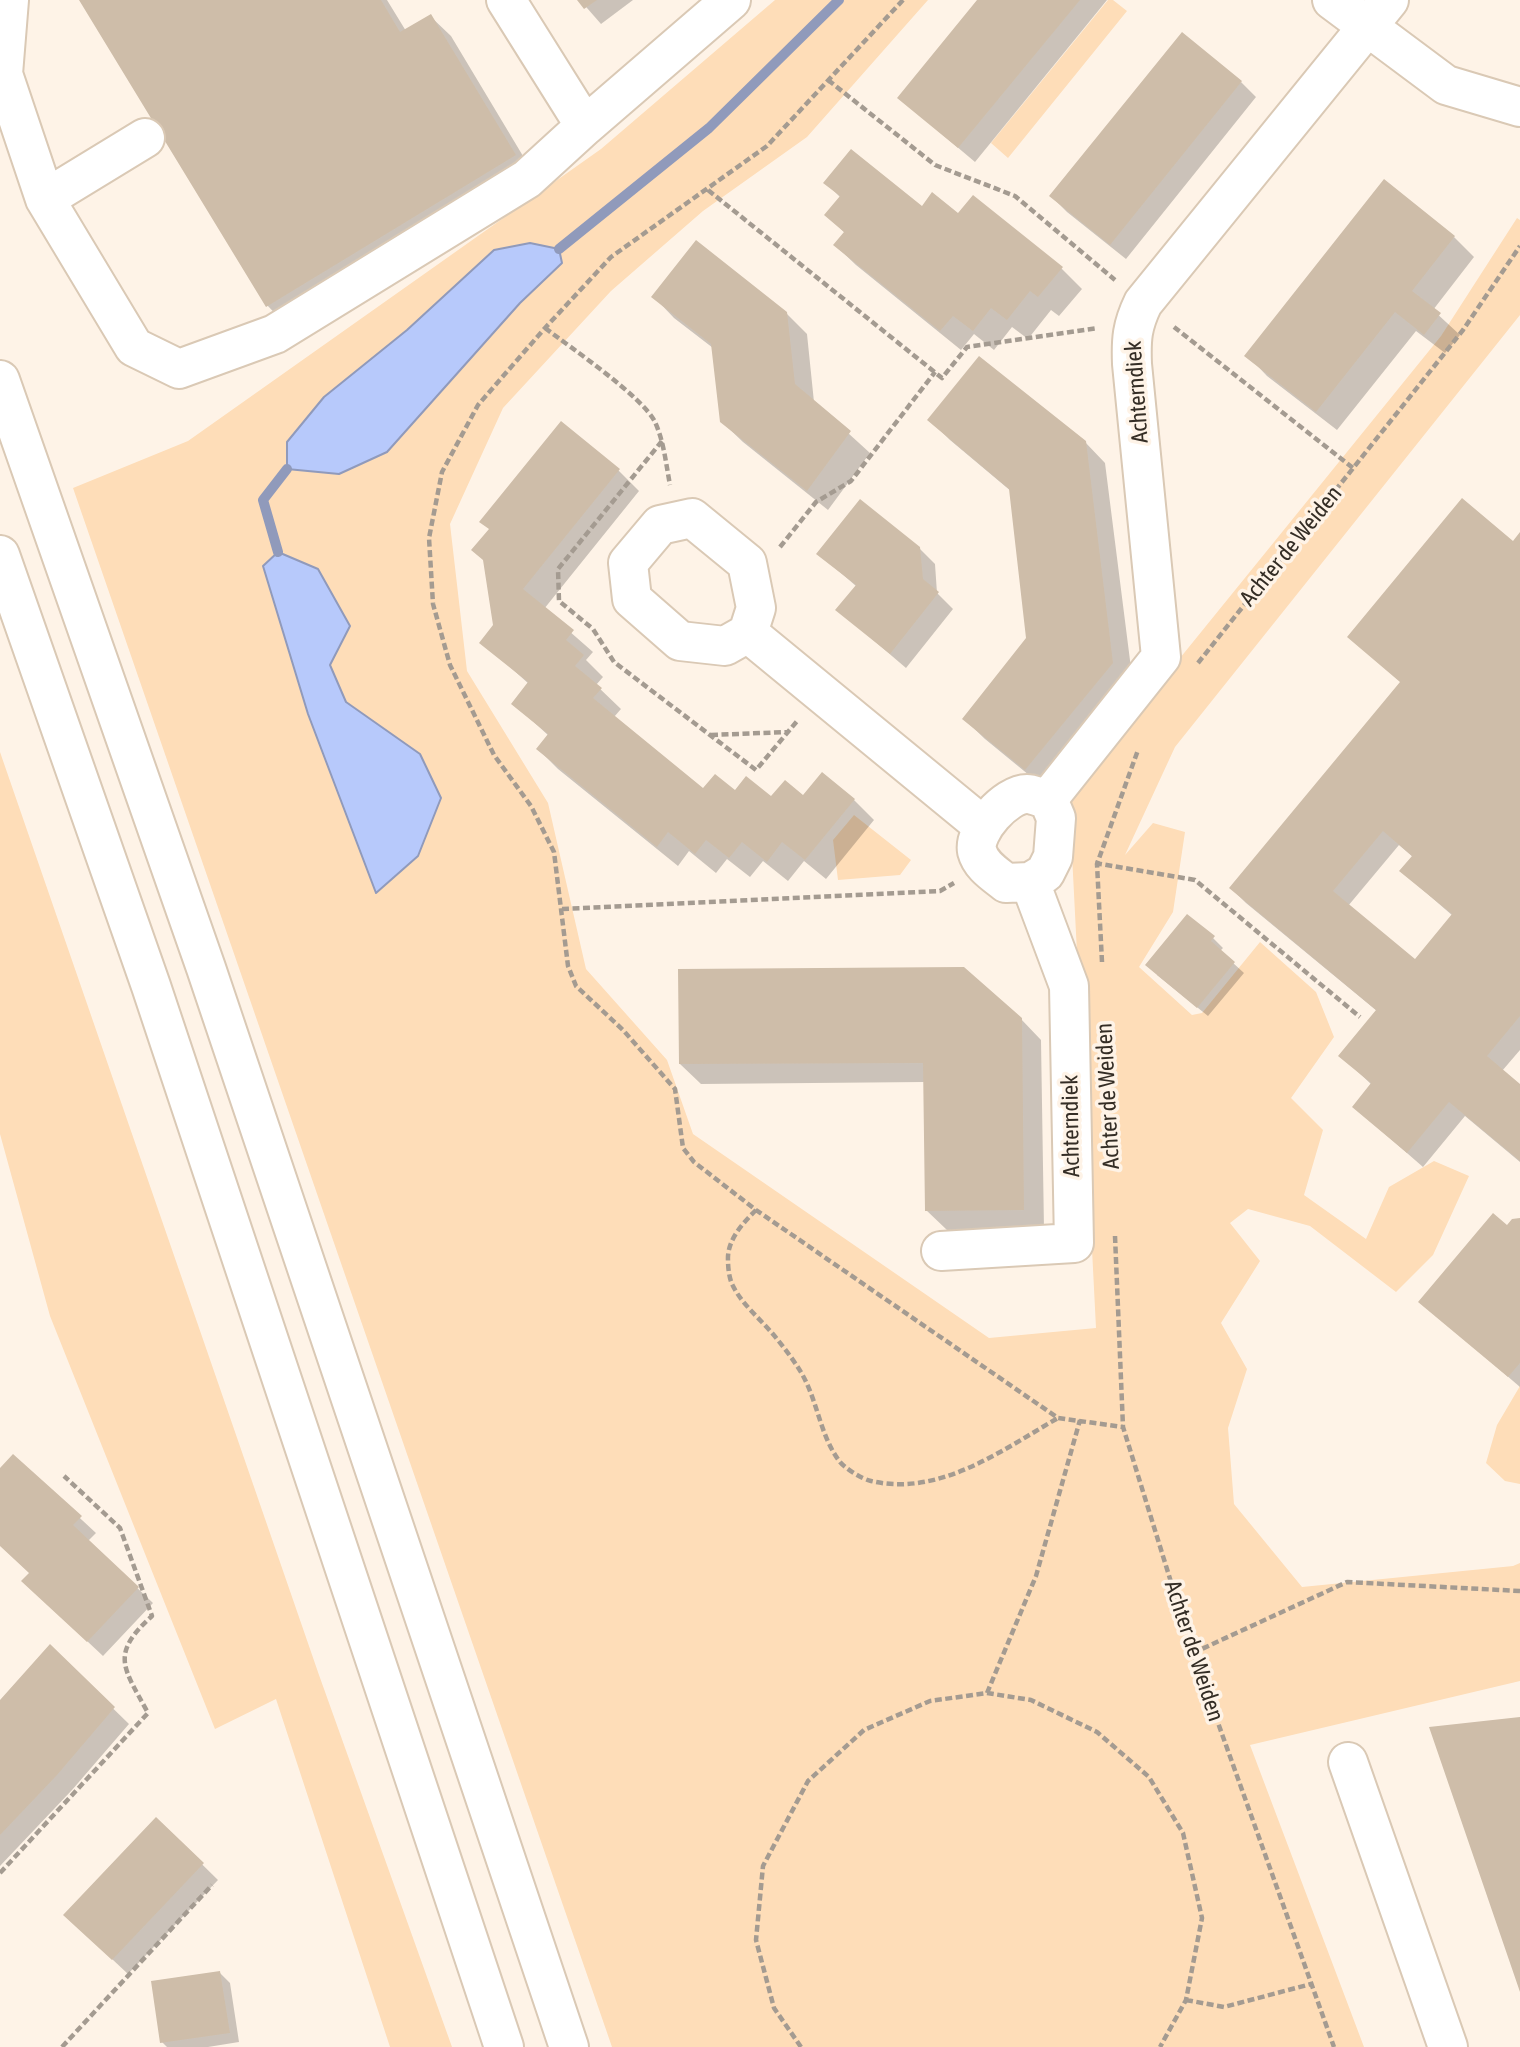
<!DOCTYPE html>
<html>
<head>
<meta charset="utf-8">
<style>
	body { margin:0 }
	canvas { display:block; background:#fef3e7 }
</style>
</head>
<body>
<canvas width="1520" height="2047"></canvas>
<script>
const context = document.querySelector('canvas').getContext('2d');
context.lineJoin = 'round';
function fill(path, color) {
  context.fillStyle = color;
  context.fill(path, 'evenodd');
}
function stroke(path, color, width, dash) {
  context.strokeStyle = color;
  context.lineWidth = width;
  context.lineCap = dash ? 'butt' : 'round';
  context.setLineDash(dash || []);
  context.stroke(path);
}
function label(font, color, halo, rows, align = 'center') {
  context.font = font + ' "Asap Condensed",sans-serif';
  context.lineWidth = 7;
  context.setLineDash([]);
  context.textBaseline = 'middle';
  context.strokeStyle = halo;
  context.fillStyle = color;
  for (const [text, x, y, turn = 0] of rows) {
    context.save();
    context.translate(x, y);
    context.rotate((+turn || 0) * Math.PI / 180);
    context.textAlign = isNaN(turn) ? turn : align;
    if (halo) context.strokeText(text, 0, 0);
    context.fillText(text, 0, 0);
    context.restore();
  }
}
const green = new Path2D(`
	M775 0H928L807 137 703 211 611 291 503 408 450 524 467 671 548 803 586 969 667 1060 693 1134 989 1338 1096 1328 1069 795 1441 336 1517 218 1520 220V315L1175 747 1125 855 1153 823 1185 832 1173 912 1139 967 1192 1015 1202 1013 1260 942 1316 992 1334 1037 1291 1098 1323 1130 1304 1195 1366 1239 1389 1187 1434 1161 1469 1176 1433 1255 1396 1292 1310 1226 1248 1209 1230 1223 1260 1261 1221 1323 1247 1369 1228 1428 1234 1504 1302 1587 1513 1566 1520 1563V1681L1250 1745 1364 2047H612L73 488 188 441 601 149Z
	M1108 0H1113L1127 11 1008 158 991 143Z
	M0 752 319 1675 452 2047H390L276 1699 215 1729 50 1316 0 1134Z
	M854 815 911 860 900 875 838 880 833 840Z
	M1520 1386V1484L1505 1481 1486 1463 1497 1425Z`);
const water = new Path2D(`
	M530 243 559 249 562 263 520 303 387 452 339 474 287 469V442L324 397 407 330 494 250Z
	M278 552 318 569 350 626 330 665 346 702 420 754 441 798 418 856 376 893 308 714 263 566Z`);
const shadow = new Path2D(`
	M81 0H387L406 31 430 16 451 36 535 176 287 326 267 305Z
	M580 0H633L601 24Z
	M979 0H1107L975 162 899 98Z
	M1241 82 1256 97 1126 259 1067 212 1051 196Z
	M826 183 922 208 958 215 1061 268 1082 289 1059 316 1051 310 1028 339 1012 327 994 350 974 334 961 350 856 265 835 245 845 233 827 215 841 198Z
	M1454 237 1474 257 1433 310 1460 335 1445 353 1416 331 1337 430 1267 376 1247 355Z
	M654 297 786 313 807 334 814 402 870 453 828 510 743 442 722 422 713 348 674 318Z
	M930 420 1085 442 1105 463 1133 684 1046 789 985 739 964 719 1028 639 1012 492 950 440Z
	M561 424 619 471 639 491 544 609 593 652 586 660 603 677 596 685 621 709 614 717 704 790 772 799 854 800 874 820 826 879 804 861 788 881 763 861 750 877 727 859 716 873 689 851 678 866 558 769 538 749 549 736 513 703 529 684 482 642 495 626 490 530Z
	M1520 535V1050L1502 1071 1520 1086V1162L1465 1116 1423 1167 1354 1107 1372 1085 1340 1055 1377 1011 1246 903 1231 888 1402 683 1349 637 1513 543ZM1399 845 1413 857 1401 871 1453 916 1415 962 1348 906Z
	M919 548 935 564 937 593 953 609 906 668 838 610 856 586 819 554Z
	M1213 938 1223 948 1220 951 1244 973 1208 1016 1157 975Z
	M1021 1019 1041 1040 1044 1229 947 1230 926 1210 925 1082 701 1084 680 1064Z
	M1520 1220V1387L1421 1302 1508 1227Z
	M13 1456 96 1533 88 1541 153 1603 103 1656 39 1596 31 1574 0 1545V1470Z
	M50 1647 129 1724 72 1790 0 1866V1704Z
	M156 1819 218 1880 128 1974 81 1930Z
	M220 1973 230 1983 239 2042 208 2047H167L162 2042Z`);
const stream = new Path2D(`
	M559 249 709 128 839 0
	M278 552 263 500 287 469`);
const building = new Path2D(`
	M79 0H381L400 32 431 14 516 155 266 307Z
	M577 0H597L584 9Z
	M977 0H1080L958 148 897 98Z
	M1182 32 1242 81 1110 245 1049 196Z
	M851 149 922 206 932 192 958 213 973 195 1063 267 1038 297 1030 291 1007 320 991 308 973 331 953 316 940 331 833 245 844 232 824 215 840 196 823 183Z
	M1384 179 1455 236 1412 291 1441 313 1424 335 1395 312 1316 412 1244 356Z
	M696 240 787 312 795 384 851 431 807 491 720 422 711 344 651 297Z
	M979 356 1086 441 1113 663 1025 770 962 719 1026 638 1009 489 927 420Z
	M561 421 620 469 523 589 574 630 566 640 584 655 575 666 602 688 593 698 703 788 715 774 735 790 746 776 771 796 785 780 803 795 822 772 855 799 805 860 782 842 767 862 742 842 729 858 706 840 695 854 668 832 657 847 536 749 548 734 511 704 528 682 479 643 493 625 483 560 471 550 489 529 479 522Z
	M1462 498 1513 541 1520 532V1016L1487 1056 1520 1084V1161L1449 1102 1407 1153 1352 1107 1371 1083 1338 1056 1376 1010 1229 888 1400 682 1347 637ZM1383 831 1412 856 1399 871 1452 914 1415 959 1333 891Z
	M860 499 920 547 923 579 939 592 890 654 835 610 856 585 816 554Z
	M1187 914 1215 936 1211 941 1235 962 1197 1008 1145 965Z
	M964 967 1022 1018 1024 1210 925 1211 923 1063 679 1064 678 969Z
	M1493 1213 1507 1225 1512 1219 1520 1218V1363L1508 1377 1418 1302Z
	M13 1454 82 1516 73 1525 139 1587 87 1642 21 1581 29 1573 0 1546V1468Z
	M50 1644 115 1707 57 1775 0 1835V1700Z
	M1520 1717V1992L1429 1727Z
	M156 1817 204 1863 112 1960 63 1915Z
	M220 1971 230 2033 160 2043 151 1981Z`);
const path = new Path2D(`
	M903 0 767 146 611 257 545 328 478 405 442 472 429 538 433 604 450 665 494 755 531 806 554 852 568 966 576 986 623 1030 675 1089 683 1148 694 1162 756 1210 1058 1418 1123 1427
	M828 80 935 165 1015 196 1115 280
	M708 190 942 378 967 347 1098 328
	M1174 327 1353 468
	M545 328C570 347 643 397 655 422 664 442 666 464 670 485
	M662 441 558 569 559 601 593 629 614 662 756 770 798 720
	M780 547 816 502 851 481 935 372
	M1198 663 1463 330 1520 246
	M711 735 788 732
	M1095 863 1195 880 1360 1017
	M562 909 940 891 954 883
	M1102 962 1097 864 1138 750
	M756 1210C743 1223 727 1240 728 1260 728 1267 729 1279 733 1286 743 1306 763 1321 777 1339 786 1350 795 1362 802 1374 818 1402 820 1436 840 1462 846 1469 862 1479 871 1481 940 1497 1002 1450 1058 1418
	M1115 1236 1123 1427 1193 1653 1334 2047
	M1193 1653 1347 1582 1520 1591
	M987 1693 1036 1576 1080 1420
	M0 1873 148 1713C124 1668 109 1655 152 1616L120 1528 64 1476
	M1186 2000 1224 2007 1311 1984
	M62 2047 212 1885
	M801 2047 774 2008 756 1940 763 1866 808 1781 864 1730 930 1701 987 1693 1031 1700 1097 1732 1149 1777 1183 1833 1202 1918 1186 2000 1160 2047`);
const minor = new Path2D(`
	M9 0 3 74 45 199 134 347 179 369 275 334 527 179 585 126 731 0
	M506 0 585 126
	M1332 0 1446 85 1520 107
	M45 199 145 138
	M692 518 747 563 756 608 748 633 725 646 680 641 632 599 628 563 660 525Z
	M748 633 983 826
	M1048 799 1161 657 1132 364C1131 339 1132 326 1143 303L1389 0
	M1030 882 1006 883C995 874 981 866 977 851 973 831 1006 794 1027 794 1033 794 1041 798 1048 799
	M941 1251 1074 1243 1069 986 1030 882 1045 873 1053 857 1056 818 1048 799
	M1348 1762 1448 2047`);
const highway = new Path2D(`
	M0 380 206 968 569 2047
	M0 555 151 986 504 2047`);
const streetNames = [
	["Achterndiek",1137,392,-94],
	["Achter de Weiden",1291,546,-51],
	["Achter de Weiden",1108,1096,-93],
	["Achterndiek",1071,1126,-91],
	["Achter de Weiden",1194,1651,72]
];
fill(green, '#feddb8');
fill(water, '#b7c9fb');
stroke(water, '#909abb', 2);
fill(shadow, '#0003');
stroke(stream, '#909abb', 10);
fill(building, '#cebda9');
stroke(minor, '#dac9b5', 42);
stroke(highway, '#dac9b5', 42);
stroke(path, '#a49b91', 4.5, [7, 3.5]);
stroke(minor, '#fff', 38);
stroke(highway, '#fff', 38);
label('23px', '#342d25', '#fef3e7', streetNames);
</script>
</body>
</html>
